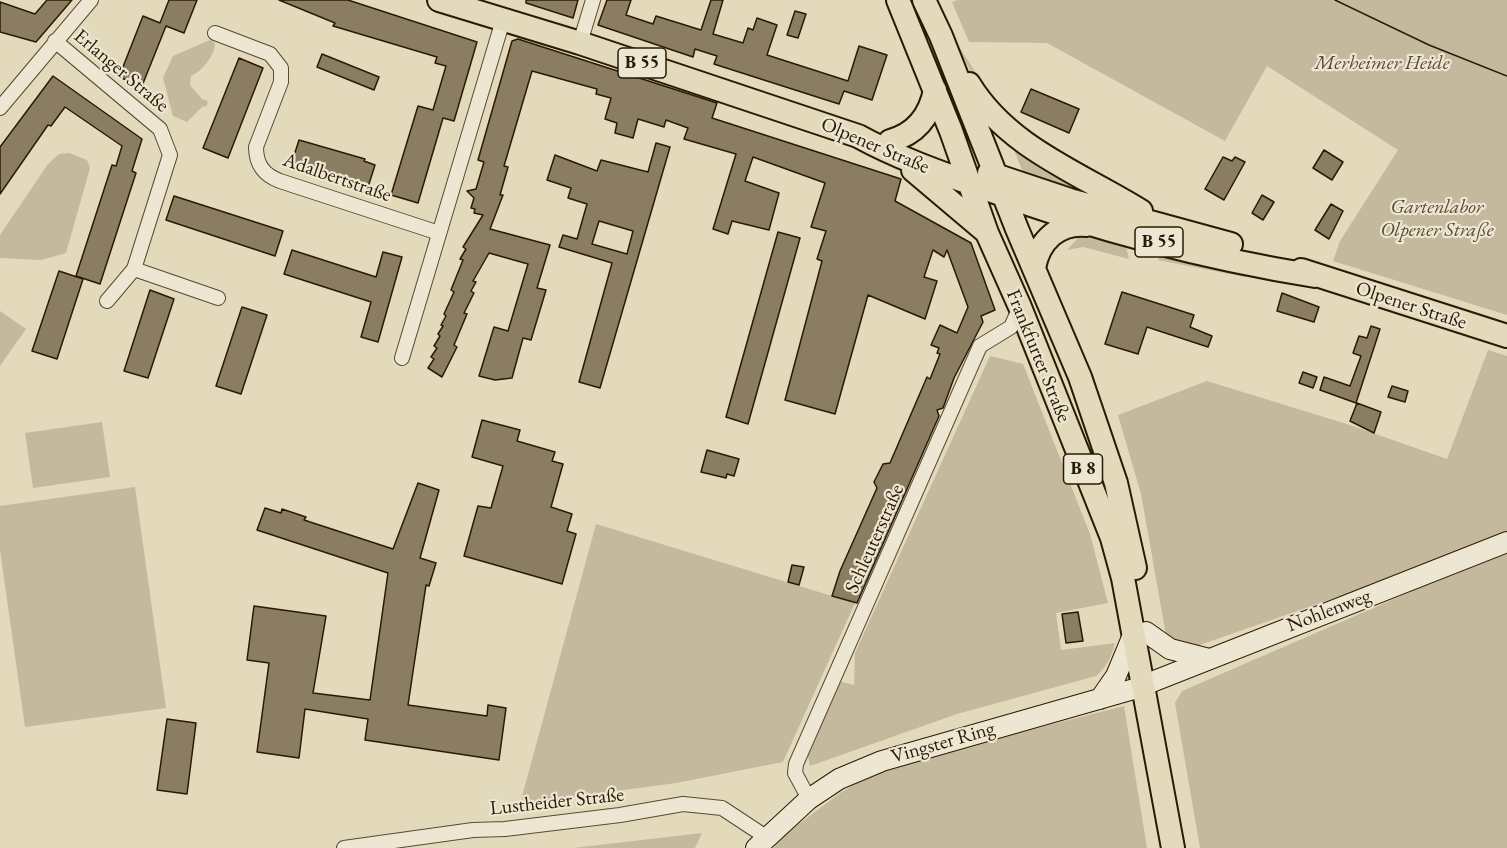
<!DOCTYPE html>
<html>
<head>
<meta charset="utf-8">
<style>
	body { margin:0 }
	canvas { display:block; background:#e3d9bb }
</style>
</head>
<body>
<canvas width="1507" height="848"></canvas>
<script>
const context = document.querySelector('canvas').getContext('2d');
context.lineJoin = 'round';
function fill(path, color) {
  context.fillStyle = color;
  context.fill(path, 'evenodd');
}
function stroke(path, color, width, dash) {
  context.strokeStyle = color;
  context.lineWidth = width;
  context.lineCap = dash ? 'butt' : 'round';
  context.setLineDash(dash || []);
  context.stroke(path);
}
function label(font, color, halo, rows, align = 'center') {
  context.font = font + ' "EB Garamond",serif';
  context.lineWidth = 4.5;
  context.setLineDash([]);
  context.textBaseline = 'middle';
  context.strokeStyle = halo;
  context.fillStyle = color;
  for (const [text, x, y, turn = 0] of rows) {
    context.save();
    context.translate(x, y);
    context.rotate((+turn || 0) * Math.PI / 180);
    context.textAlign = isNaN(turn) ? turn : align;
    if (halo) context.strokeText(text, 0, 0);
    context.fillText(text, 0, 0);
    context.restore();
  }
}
const green = new Path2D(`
	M909 0H916L972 133 963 130Z
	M958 0H1507V315L1333 261 1340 241 1398 150 1267 66 1225 141 1047 43 969 42 952 2Z
	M949 31 985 87 1008 116 977 83Z
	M212 39 215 44C214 57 202 71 191 76L190 85 202 99 208 101 206 107 203 106 187 122 173 116 163 78 173 56Z
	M1010 140 1119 202 1024 175Z
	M69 153 87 160 90 168 66 253 41 260 0 258V235L48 164 59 154Z
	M1082 234 1126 246 1129 259 1083 247 1067 250Z
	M1160 255 1252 274 1245 277 1158 260Z
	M0 311 26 329 0 366Z
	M1488 350 1507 356V531L1395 577 1191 648 1166 635 1141 494 1118 415 1207 381 1350 425 1447 459Z
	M990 356 1023 364 1090 534 1108 603 1056 613 1061 650 1115 643C1111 657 1108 666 1096 676L957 714 810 766 807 752 838 681 854 685 855 653Z
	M102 422 110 477 33 488 25 433Z
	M135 487 166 708 25 727 0 550V506Z
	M596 524 855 603 783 762 676 783 520 804Z
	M1507 550V848H1200L1175 703 1182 691Z
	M1124 706 1147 848H774L779 839 840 793 884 767Z
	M702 833 695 848H573Z`);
const building = new Path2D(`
	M47 0H72L36 42 0 32V2L35 14Z
	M169 0H197L184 33 166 26 142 86 119 77 143 16 160 23Z
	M279 0H348L477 42 454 121 443 118 418 203 391 195 418 106 433 110 446 66 435 63 437 57 333 26 335 23Z
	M526 0H578L573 18 526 3Z
	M607 0H631L626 15 653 24 656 16 701 30 711 0H723L713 34 743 43 748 28 753 30 757 18 777 25 767 55 848 81 859 46 887 55 872 100 844 91 839 104 717 65 714 64 717 56 695 49 693 57 598 25Z
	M795 11 806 14 798 38 787 35Z
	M518 39 717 103 712 118 901 179 895 201 971 243 995 310 981 316 983 322 954 378 943 408 937 410 939 416 857 603 832 596 840 571 877 488 874 482 883 464 890 463 927 377 930 379 940 354 937 353 939 348 931 345 940 325 957 333 968 307 947 250 944 257 933 250 924 277 937 281 925 319 868 295 835 414 785 400 822 261 817 259 826 231 811 227 825 183 753 157 745 181 779 193 769 230 732 221 728 234 713 229 736 154 684 139 688 128 666 120 664 127 638 119 633 138 615 133 617 123 605 119 611 98 596 94 597 89 532 71 504 166 508 167 500 195H503L490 229 550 245 537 288 546 290 531 340 523 338 512 378 495 380 479 376 494 327 508 331 528 264 489 253 473 281 476 282 471 291 474 293 464 313 467 314 454 345 457 347 442 377 428 368 434 359 431 357 437 348 434 346 440 336 438 334 443 326 441 325 446 316 444 314 454 292 451 290 463 260 460 259 466 249 463 247 483 215 474 213 475 209 471 208 474 198 467 191 476 189 484 162 478 160 512 41Z
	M322 54 379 77 374 90 317 67Z
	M239 58 263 68 228 158 203 148Z
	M53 76 142 139 132 171 136 173 100 284 76 276 112 165 116 166 122 146 65 107 51 126 48 125 0 194V147Z
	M1031 89 1079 109 1069 133 1021 112Z
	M299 140 365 159 364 161 375 165 368 187 292 162Z
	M656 143 670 147 600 388 579 382 612 263 559 247 563 235 577 239 587 204 568 198 571 188 547 180 555 155 597 171 601 160 648 172ZM599 221 633 231 627 254 592 244Z
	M1324 150 1343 162 1332 180 1313 168Z
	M1223 157 1232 161 1235 157 1245 162 1224 200 1205 189Z
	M1262 195 1274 202 1263 220 1252 213Z
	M174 196 283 231 275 256 166 220Z
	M1331 204 1343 211 1329 239 1315 230Z
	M778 232 800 238 748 424 726 417Z
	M292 250 376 277 383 252 402 257 378 342 361 337 371 302 284 274Z
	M59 271 83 279 57 359 32 351Z
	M150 290 174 299 148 378 124 371Z
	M1122 292 1194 315 1190 327 1212 336 1208 347 1147 327 1138 354 1105 344Z
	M1282 293 1319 307 1314 322 1277 311Z
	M242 307 267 315 241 394 216 386Z
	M1371 326 1380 329 1356 403 1320 390 1324 377 1350 386 1361 356 1353 353 1359 336 1367 338Z
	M1303 372 1317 377 1313 388 1299 383Z
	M1392 386 1408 391 1405 402 1388 397Z
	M1357 403 1381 412 1374 433 1350 421Z
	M482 420 520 430 517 441 555 452 552 461 563 464 551 507 572 514 567 531 576 534 562 584 464 556 478 506 491 508 503 466 472 457Z
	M707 450 739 459 734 476 727 474 726 478 701 472Z
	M418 483 439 490 420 558 436 563 429 586 426 585 408 705 487 716 488 705 506 708 499 760 365 740 368 719 305 709 299 758 257 752 269 663 247 660 254 606 326 616 313 693 370 700 388 573 257 530 265 508 281 513 282 509 306 517 304 520 393 549Z
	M792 565 804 567 799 585 788 582Z
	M1078 612 1083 641 1066 643 1062 614Z
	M167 719 196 723 187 794 157 790Z`);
const street = new Path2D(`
	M215 33 270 54 281 68V82L256 147C256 165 264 175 280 181L439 233
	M55 41 160 129 170 155 134 269 218 298
	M580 43 593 0
	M0 108 91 0
	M107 301 134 269
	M402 358 503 20
	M809 799 795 773 796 764 980 346 1011 327 1020 307
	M344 848 473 830 505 829 620 815 683 804 722 808 766 837`);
const secondary = new Path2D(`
	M1146 632 1170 649 1209 659
	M1100 699 1116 676 1133 635
	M756 848 809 799 839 779 882 761 1134 689 1507 542`);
const primary = new Path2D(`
	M439 0 580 43 858 136C900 159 944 174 989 190 1094 229 1203 258 1315 276
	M898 0 951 131 987 233 1020 307 1112 538 1123 578 1173 848
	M924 0 941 36 1017 229 1080 377 1116 483 1135 568
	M969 84C1008 148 1080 173 1141 211
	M890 141C916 134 930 116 935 90
	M913 170 984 230
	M989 173 1070 200 1231 244
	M1034 268C1039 241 1058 222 1087 225
	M1301 270 1507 336`);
const tram = new Path2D(`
	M1335 0 1429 45 1507 76`);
const shields = [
	[642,63,48],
	[1159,242,48],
	[1083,469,39]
];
const shieldNames = [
	["B 55",642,63],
	["B 55",1159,242],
	["B 8",1083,469]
];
const parkNames = [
	["Merheimer Heide",1382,64],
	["Gartenlabor",1437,208],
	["Olpener Straße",1437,231]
];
const streetNames = [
	["Erlanger Straße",121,71,40],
	["Olpener Straße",875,146,23],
	["Adalbertstraße",337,178,19],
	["Olpener Straße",1411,306,18],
	["Frankfurter Straße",1038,356,68],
	["Schleuterstraße",875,539,-66],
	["Nohlenweg",1329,611,-21],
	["Vingster Ring",943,743,-16],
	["Lustheider Straße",557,802,-6]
];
fill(green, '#c4b99c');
fill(building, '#8b7d62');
stroke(building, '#2b1a02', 1.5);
stroke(street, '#594a30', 16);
stroke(secondary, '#2b1a02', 22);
stroke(primary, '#2b1a02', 26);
stroke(street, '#ede6d3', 14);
stroke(secondary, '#ede6d3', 20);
stroke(primary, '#e3d9bb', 22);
stroke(tram, '#2b1a02', 1.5);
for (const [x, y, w] of shields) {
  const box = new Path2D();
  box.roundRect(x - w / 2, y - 15, w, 30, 4.5);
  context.fillStyle = '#ede6d3';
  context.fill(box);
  stroke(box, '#2b1a02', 1.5);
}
label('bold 18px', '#2b1a02', null, shieldNames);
label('italic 20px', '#594a30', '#ede6d3', parkNames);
label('20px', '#2b1a02', '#ede6d3', streetNames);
</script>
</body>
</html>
